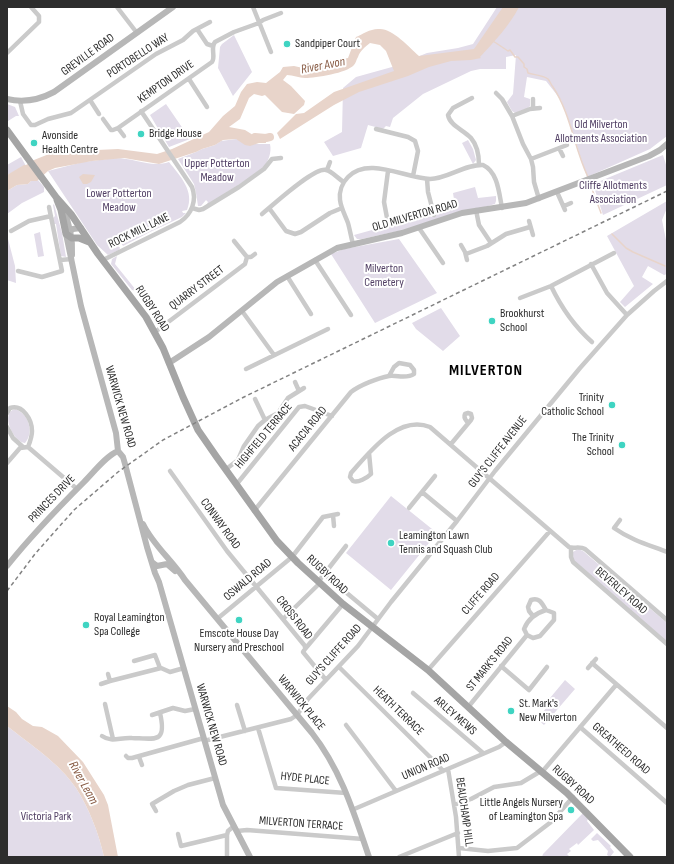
<!DOCTYPE html>
<html>
<head>
<meta charset="utf-8">
<style>
	body { margin:0 }
	#map { position:relative; width:674px; height:864px; overflow:hidden; background:#fff; font-family:"Sofia Sans Condensed",sans-serif }
	canvas { display:block }
	.frame { position:absolute; inset:0; border:8px solid #2d2d2d; pointer-events:none }
</style>
</head>
<body>
<div id="map">
<canvas width="674" height="864"></canvas>
<div class="frame"></div>
</div>
<script>
const context = document.querySelector('canvas').getContext('2d');
context.lineJoin = 'round';
function fill(path, color) {
  context.fillStyle = color;
  context.fill(path, 'evenodd');
}
function stroke(path, color, width, dash) {
  context.strokeStyle = color;
  context.lineWidth = width;
  context.lineCap = dash ? 'butt' : 'round';
  context.setLineDash(dash || []);
  context.stroke(path);
}
function label(font, color, halo, rows, align = 'center') {
  context.font = font + ' "Sofia Sans Condensed",sans-serif';
  context.lineWidth = 4;
  context.setLineDash([]);
  context.textBaseline = 'middle';
  context.strokeStyle = halo;
  context.fillStyle = color;
  for (const [text, x, y, turn = 0] of rows) {
    context.save();
    context.translate(x, y);
    context.rotate((+turn || 0) * Math.PI / 180);
    context.textAlign = isNaN(turn) ? turn : align;
    if (halo) context.strokeText(text, 0, 0);
    context.fillText(text, 0, 0);
    context.restore();
  }
}
const green = new Path2D(`
	M497 7H667V136L650 149 587 177 566 112 561 100 546 81 527 77 524 97 530 99V106L528 108 515 113 512 111 507 102 513 94 516 55 506 57V69H480L471 71 423 94 393 118 390 127 386 126 383 129 368 125 361 148 333 156 324 142 342 132 343 88 356 77 392 67 427 53 458 48 473 44Z
	M234 35 252 72 233 96 218 68 220 47 222 44Z
	M7 104 15 107 19 116H16L8 121Z
	M166 104 190 139 169 147 150 115Z
	M236 139 256 144H270C272 153 268 161 263 169L206 206 208 202 206 200 201 206H198L196 193 194 184 178 159 196 152 202 149 215 145 221 141Z
	M468 140 473 149 476 160 473 164 462 143Z
	M663 155 667 168V185L603 215 593 184Z
	M21 157 26 166 7 175V165Z
	M116 158C134 158 151 168 169 162 180 176 195 191 187 210L182 211 183 213H186L182 217 150 232 123 246 121 243 118 245 120 248 119 250 108 255 97 245 48 171 83 162Z
	M38 180 44 187V192L22 203 7 214V191L17 185 28 184 31 181Z
	M475 187 478 198 496 196V201L495 204 403 230 362 239H357L354 235 430 214 431 217 436 216 437 212 455 206 453 193Z
	M667 201V208L662 220 667 245V274L664 275 648 266 642 277 653 284 625 307 620 302 634 286 607 236Z
	M54 204 62 233 66 257 61 256 56 224H54L53 218 55 216 53 205Z
	M40 232 44 256 38 257 34 234Z
	M7 235 15 266 16 283 7 280Z
	M399 239 437 293 375 323 331 254 344 249Z
	M117 256 115 264 136 290H137L136 291 132 290 111 264 112 259Z
	M441 308 460 336 443 351 416 329 412 323Z
	M15 409C28 413 35 432 25 443 13 442 0 413 15 409Z
	M391 496 437 533 391 590 346 553Z
	M578 549 583 551 667 623V642L573 560V552Z
	M565 680 575 689 544 725 537 719 548 706 545 704Z
	M7 726C31 745 59 763 76 788 89 808 99 834 104 857H7Z
	M583 813 588 819 587 821 594 830 578 845 577 843 569 849 571 851 567 854 570 857H542L543 854Z
	M597 833 611 846 610 847 614 852 610 857 607 855 608 851 598 840 593 841 591 839Z`);
const water = new Path2D(`
	M503 7H519C510 25 494 42 480 57L481 58 471 60 451 61 429 67 408 76 359 92 334 105 280 139 277 133 296 114 304 113 334 92 394 71 386 51 380 45 370 43C365 47 360 51 358 57 356 60 356 63 354 65 347 73 316 78 305 78 299 78 293 75 287 75L283 80 291 86 305 101 304 105 294 114 282 112 265 95 262 96 254 94 249 98 240 119 229 127 245 130 253 135H265L266 143H259L250 146 245 145 236 139 223 140 215 145 202 149 196 152 159 164 124 158 92 161 55 168 48 171 37 181H31L28 184 17 185 7 191V175L24 165H26L34 160 54 152 118 149 157 154 172 149 209 132 223 116 235 106 241 92 247 84 257 82 266 83 280 72 283 67 294 66 303 68 348 58 356 37C363 34 371 28 380 29 393 29 409 47 419 56L474 49Z
	M83 174 95 175 91 182 87 184H83L79 177Z
	M7 706 16 712 22 719 33 726 42 727 58 736 83 762 104 795 108 805 118 857H104C99 834 89 808 76 788 59 763 31 745 7 726Z`);
const stream = new Path2D(`
	M493 41 508 51 510 50 515 57H518L524 64V67L527 69 528 73C534 75 543 75 548 79 550 81 551 85 553 87 571 114 574 148 588 177
	M589 181 601 213
	M612 234 626 248 633 252 665 266`);
const river = new Path2D(`
	M255 137 266 138 270 137`);
const street = new Path2D(`
	M117 7 137 33
	M253 7 271 52
	M197 29 207 44 213 46
	M7 53 39 22V16L31 7
	M189 79 207 107
	M496 93 502 99 512 116 523 144 531 159 533 167 534 182 539 199
	M472 98 453 108 448 115C450 126 464 130 471 138 477 145 479 156 479 165
	M533 99V108
	M90 100 99 114
	M20 101 23 114 31 125H35L48 119 71 113 156 54 183 40 193 31 210 22
	M512 116 530 109 540 108
	M103 119 111 130H113L118 128
	M376 129 408 137 415 141 418 151 413 176
	M124 136 118 128 212 62C216 56 210 48 215 42L234 32 259 23 263 20 281 13
	M559 148 563 156
	M531 159 567 145
	M327 170 330 162
	M388 171 384 202 388 223
	M427 179 428 192 434 215
	M557 192 565 210
	M564 206 571 203
	M192 208 199 210 203 209 239 187 264 169 272 159 281 158
	M269 208 286 231 295 234 301 232 330 213 342 208
	M476 210 479 225 491 243
	M262 214C272 206 314 167 326 170 332 171 338 179 344 182
	M529 221 533 235
	M419 228 443 263
	M11 231 29 221 51 216
	M234 241 247 257
	M353 244C351 237 350 230 348 223 345 215 341 208 340 200 339 192 342 183 348 177 368 156 405 178 430 179 447 179 465 164 483 165 498 172 499 193 502 208
	M461 245 465 252 467 260
	M466 254 487 246 506 234 530 227
	M247 257H251L255 254
	M60 260 72 259
	M103 260 180 222C192 214 197 200 192 187L141 111
	M315 260 351 315
	M591 264 607 293 627 315
	M18 271 42 277 62 271 49 207
	M287 276 311 314
	M551 286C562 309 574 326 592 342
	M520 298 551 286 614 253
	M242 311 274 355
	M155 332 245 264 247 257
	M246 369 328 329
	M295 382 299 391
	M255 399 265 420
	M7 413 10 408C23 404 32 420 32 431 32 436 30 442 28 447
	M7 427 13 438 23 447
	M451 444 471 420 472 418 471 414 468 413 465 414C463 418 466 420 468 423
	M369 453 371 474C367 478 358 483 353 481L350 477 351 473C369 453 398 414 430 427L569 547C573 549 580 546 585 549L667 620
	M7 463 20 448 28 447 77 489
	M225 470 238 460 244 446 258 426 265 420 278 413 288 398 304 388
	M170 471 227 551 305 646V649L303 652 326 680
	M236 485 299 407 305 406 332 416
	M422 492 457 521
	M409 508 435 476
	M254 511 351 392C360 385 378 378 389 376 397 375 407 379 414 374V370L410 365 399 363 394 367 389 376
	M333 515 334 526
	M620 520 614 528C631 540 649 545 667 552
	M571 548V557L573 562 667 644
	M324 574 378 619
	M318 582 346 546
	M546 610 554 613V620L540 636 533 638 527 635 524 629C528 619 536 613 546 610Z
	M533 616 529 611 528 607 531 600C540 597 542 604 546 610
	M217 619 292 557 323 517 338 514
	M283 619 320 583
	M305 649 343 604
	M134 661 155 655 160 668
	M592 663 667 728
	M501 666 529 690 547 667
	M339 667 437 764 443 771
	M588 668 596 659
	M428 670 550 531
	M110 681 161 668 170 672 184 668
	M101 684 110 681 108 674
	M413 693 483 753
	M105 704 113 739
	M237 705 245 731
	M469 706 527 635
	M152 715 173 708 185 711 195 709
	M346 725 396 791
	M580 727 667 803
	M258 728 276 788 346 793
	M102 736C112 743 120 737 132 738 156 739 167 743 160 713
	M204 741 291 719 297 715 308 699 358 646 391 602 457 521 495 471 580 368 627 315 654 291 667 281
	M126 756 128 758H132L204 738
	M139 757 142 765
	M448 769 456 817 459 857
	M542 772 616 685
	M454 805 471 799 494 787 521 783 541 771
	M352 810 499 747 506 742
	M156 811 152 804 174 791 188 785 215 778
	M237 831 247 830 363 839
	M178 834 181 846 227 835
	M459 848 488 851 517 848 551 822 573 797
	M227 857V835L228 831 234 826
	M399 857 458 833`);
const secondary = new Path2D(`
	M7 99C24 103 39 100 54 92L173 7
	M62 206C69 222 73 238 72 255
	M81 228 73 229 66 234 81 306 116 433 118 451 123 457 125 464 147 547 155 573 159 582 223 805 250 857
	M169 363 209 337 277 282 337 248 402 233 462 213 526 203 649 156 660 150 667 144
	M143 524C153 545 172 560 185 580L312 733C341 770 354 813 369 857
	M152 562 157 566 167 564 175 571
	M7 566C31 536 57 509 84 482 93 473 107 455 118 451`);
const primary = new Path2D(`
	M7 130 56 197 71 214 98 254 146 317 163 348 183 397 198 430 216 456 277 541 298 563 343 604 428 670 506 742 567 793 630 857
	M57 200 61 210 66 234 72 238H79L89 242`);
const rail = new Path2D(`
	M7 591 35 554 74 510 118 472 163 440 242 398 667 191`);
const markers = [
	[287,44,4,"#3fd4c2"],
	[141,134,4,"#3fd4c2"],
	[34,143,4,"#3fd4c2"],
	[492,321,4,"#3fd4c2"],
	[612,405,4,"#3fd4c2"],
	[622,445,4,"#3fd4c2"],
	[391,543,4,"#3fd4c2"],
	[239,620,4,"#3fd4c2"],
	[86,625,4,"#3fd4c2"],
	[511,711,4,"#3fd4c2"],
	[571,810,4,"#3fd4c2"]
];
const poiNames = [
	["Sandpiper Court",295,44],
	["Bridge House",149,134],
	["Avonside",42,136],
	["Health Centre",42,150],
	["Brookhurst",500,314],
	["School",500,328],
	["Trinity",604,398,"right"],
	["Catholic School",604,412,"right"],
	["The Trinity",614,438,"right"],
	["School",614,452,"right"],
	["Leamington Lawn",399,536],
	["Tennis and Squash Club",399,550],
	["Royal Leamington",94,618],
	["Spa College",94,632],
	["Emscote House Day",239,634,"center"],
	["Nursery and Preschool",239,648,"center"],
	["St. Mark's",519,704],
	["New Milverton",519,718],
	["Little Angels Nursery",563,803,"right"],
	["of Leamington Spa",563,817,"right"]
];
const streetNames = [
	["GREVILLE ROAD",88,55,-36],
	["PORTOBELLO WAY",138,56,-33],
	["KEMPTON DRIVE",166,82,-35],
	["OLD MILVERTON ROAD",415,216,-16],
	["ROCK MILL LANE",139,231,-26],
	["QUARRY STREET",197,288,-37],
	["RUGBY ROAD",152,309,57],
	["WARWICK NEW ROAD",120,407,74],
	["ACACIA ROAD",308,429,-51],
	["HIGHFIELD TERRACE",264,436,-50],
	["GUY'S CLIFFE AVENUE",498,452,-52],
	["PRINCES DRIVE",52,499,-46],
	["CONWAY ROAD",220,524,54],
	["RUGBY ROAD",327,575,43],
	["OSWALD ROAD",248,580,-40],
	["BEVERLEY ROAD",621,591,41],
	["CLIFFE ROAD",481,594,-49],
	["CROSS ROAD",294,618,52],
	["GUY'S CLIFFE ROAD",334,655,-48],
	["ST MARK'S ROAD",490,664,-51],
	["WARWICK PLACE",301,703,51],
	["HEATH TERRACE",398,711,44],
	["ARLEY MEWS",455,716,41],
	["WARWICK NEW ROAD",211,725,74],
	["GREATHEED ROAD",621,749,41],
	["UNION ROAD",426,767,-23],
	["HYDE PLACE",305,779,6],
	["RUGBY ROAD",573,785,42],
	["BEAUCHAMP HILL",464,812,82],
	["MILVERTON TERRACE",301,824,4]
];
const parkNames = [
	["Old Milverton",601,125],
	["Allotments Association",601,139],
	["Upper Potterton",217,164],
	["Meadow",217,178],
	["Cliffe Allotments",613,186],
	["Association",613,200],
	["Lower Potterton",119,194],
	["Meadow",119,208],
	["Milverton",384,269],
	["Cemetery",384,283],
	["Victoria Park",46,817]
];
const waterNames = [
	["River Avon",323,66,-11],
	["River Leam",83,783,61]
];
const districtNames = [
	["MILVERTON",486,371]
];
fill(green, '#e2dce9');
fill(water, '#e8d4ca');
stroke(stream, '#e8d4ca', 1.5);
stroke(river, '#e8d4ca', 8);
stroke(street, '#cacaca', 4.5);
stroke(secondary, '#b7b7b7', 6);
stroke(primary, '#a5a5a5', 7);
stroke(rail, '#828282', 1.5, [4, 3]);
for (const [x, y, r, color] of markers) {
  const dot = new Path2D();
  dot.arc(x, y, r, 0, 2 * Math.PI);
  context.fillStyle = color;
  context.fill(dot);
  stroke(dot, '#fff', 1.5);
}
label('12px', '#2d2d2d', '#fff', poiNames, 'left');
label('12px', '#2d2d2d', '#fff', streetNames);
label('12px', '#513f64', '#fff', parkNames);
label('italic 13px', '#875a43', '#fff', waterNames);
context.letterSpacing = '1px';
label('bold 16px', '#000', '#fff', districtNames);
context.letterSpacing = '0px';
</script>
</body>
</html>
